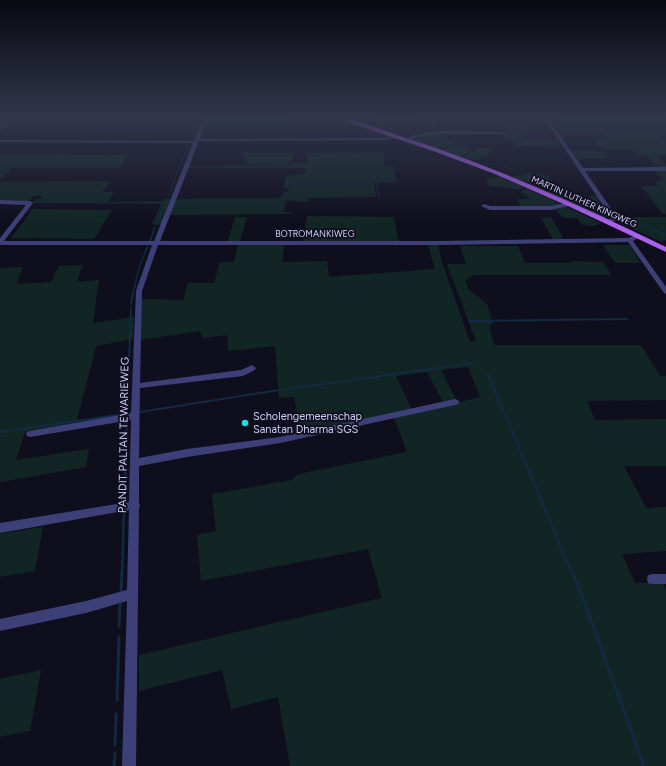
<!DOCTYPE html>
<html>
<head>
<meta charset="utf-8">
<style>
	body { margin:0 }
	canvas { display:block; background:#0f0e1d }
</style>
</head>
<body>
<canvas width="666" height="766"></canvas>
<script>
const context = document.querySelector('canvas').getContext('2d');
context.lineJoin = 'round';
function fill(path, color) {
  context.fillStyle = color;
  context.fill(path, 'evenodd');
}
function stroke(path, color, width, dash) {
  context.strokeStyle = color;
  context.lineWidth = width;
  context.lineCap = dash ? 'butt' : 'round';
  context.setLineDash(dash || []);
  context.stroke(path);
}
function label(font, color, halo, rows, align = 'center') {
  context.font = font + ' Figtree,sans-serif';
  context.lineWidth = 3.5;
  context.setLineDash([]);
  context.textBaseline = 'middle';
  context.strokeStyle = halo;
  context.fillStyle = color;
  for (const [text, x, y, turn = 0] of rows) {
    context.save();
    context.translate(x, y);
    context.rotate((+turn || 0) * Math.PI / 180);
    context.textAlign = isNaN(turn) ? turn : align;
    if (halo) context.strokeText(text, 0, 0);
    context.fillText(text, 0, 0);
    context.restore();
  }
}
const green = new Path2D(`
	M208 117H292L304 128H204Z
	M377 117H418V119C408 125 395 131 383 130 380 130 377 127 374 126L377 124 373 122Z
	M552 117H665L666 119V134L659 135 662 139H666V155H657L666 165V169H659L646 155H637L631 149H601L593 139H608L605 134H562V132Z
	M504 127H524L528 134H520L523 140H557L561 147 516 146 513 140H506L502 134H507Z
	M428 135 441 136V140L455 139 456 142 439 149 410 139 412 137Z
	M457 145 472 150 461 157 442 150Z
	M479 148H491L495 152H489V154L475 160 464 157Z
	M571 151H602L608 159H577Z
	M384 152V166H394L396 182 374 183 376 197 308 198V202L286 200 283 212H292L290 214 170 215 175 201 178 199 278 198 282 196 284 192 289 191V188H284L286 176 305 174V168H188V166L288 165 296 163H307V153Z
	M244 153H294L292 162 286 165 245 164 246 159H243Z
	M0 154 128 155 121 168H12L0 179Z
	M655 170 666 171V214H663L641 186H658L655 181H664Z
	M530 173 548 175 550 181 553 184 589 198 592 195 597 196 610 216 603 218 546 191 550 188 536 182H526L512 177Z
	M499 177 523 187 524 188C517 192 499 185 489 186L485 180Z
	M111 181 103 192H113L109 202 161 201 163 199H171L162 223 159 225 152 224 161 205 160 204 32 203 36 199H41L43 196H33L29 201H0V182Z
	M527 189 563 205 559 207H521L517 199H532L520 192Z
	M566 206 567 207 601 223 595 226 582 225 577 218H564L554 209Z
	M33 209H35L112 210 94 239 11 238Z
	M307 216 394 217 398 241H303Z
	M235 217H247L240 241H228Z
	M551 217 565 241H554L541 218Z
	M624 217H666V240L662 242 621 224 618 219Z
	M238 245H284L282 262 327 261 329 277 435 269 428 245H438L442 262 470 342 476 341 447 264H466L460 246H518L525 263H571V261L603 262 611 275H474L466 280 468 289 487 304 493 324 489 325 494 345H641L660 376H666V400L587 401 595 420 666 419V466H624L646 508 666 507V551L622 554 635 583H663L666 591V766H290L278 697 231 709 222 670 139 691V655L382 598 368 549 201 581 197 535 216 531 212 494 292 480 299 474 407 452 394 418 480 397 468 367 441 370 456 399 443 402 427 372 396 376 412 410 301 433 294 397 279 398 275 346 228 351 227 335 203 338 200 331 140 340 141 299 183 300 188 283H214L220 262H234Z
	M603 245H629L641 263H615Z
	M83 265 77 282 99 280 93 323 134 317 133 339 96 346 76 424 25 432 16 460 89 449 86 467 0 482V268L23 267 16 284 51 282 59 266Z
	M43 527 35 571 0 577V534Z
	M41 670 30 731 0 737V679Z`);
const streamFar4 = new Path2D(`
	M362 119 371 120
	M375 121 397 128
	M356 129 379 136 378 138H372
	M400 129 405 130
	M191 140 200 118
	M432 140 443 145
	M181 163 190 143
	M504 166 515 171
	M176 175 180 165
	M527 176 578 196
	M287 182H376L379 196
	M287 188 288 176
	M171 191 176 176
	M168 196 170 193`);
const streamFar3 = new Path2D(`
	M378 195 379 198
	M576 195 593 202
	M635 221 666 235
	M157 224 167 199
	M150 241 155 227
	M133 294 139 268 148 245`);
const streamFar2 = new Path2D(`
	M131 304 133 293
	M469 321 627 319
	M487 372 506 418
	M140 412 266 392 475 363
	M127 414 131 308
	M98 418 131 413`);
const streamFar1 = new Path2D(`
	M506 417 572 573
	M0 432 105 417
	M124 505 127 422
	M122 573 124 511`);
const stream = new Path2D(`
	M572 572 584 601 644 766
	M121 593 122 572
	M119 626 120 602
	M117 700 119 637
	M115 745 116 714
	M114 766 115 753`);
const street = new Path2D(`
	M12 117H17L0 130V127Z
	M204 117H208L200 139 386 138 398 136 400 137 386 140 199 141 160 241H440L629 238 634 236 637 238 633 241 666 287V294L664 293 628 242 440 245H158L142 291 140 383 241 370 252 365 256 368 255 370 243 376 140 388 139 458 187 449 280 437 455 399 458 400 459 402 458 404 455 405 280 443 187 457 139 466V503L140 505 139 508 136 766H122L127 601 86 613 0 631V619L86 601 127 590 129 510 0 533V523L129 502 131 420 30 437 27 436 26 434 27 432 30 431 131 413 136 291 152 245H0V238L26 205 0 204V200L30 201 33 203 4 241H154L193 143 0 142V140L194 141Z
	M430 117H434L436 126 432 125Z
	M543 117H547L583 168 666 167V171H585L617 217 615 221 606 223V221L610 219 611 217Z
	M439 131 505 132 507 133 505 134H439L416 137 405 141 403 140 415 135Z
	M566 203 569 205 568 206 551 210H490L481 206 484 204 490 206H551Z
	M652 574H666V584H652L648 583 647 579 648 575Z`);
const primary = new Path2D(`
	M332 117C354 117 382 130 403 137 494 166 580 205 666 247V252L568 206 495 174 436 152Z`);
const markers = [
	[245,423,4,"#15dfe0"]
];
const farStreetnames = [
	["MARTIN LUTHER KINGWEG",584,202,24],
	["BOTROMANKIWEG",315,234]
];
const poiNames = [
	["Scholengemeenschap",253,417],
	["Sanatan Dharma SGS",253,430]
];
const streetNames = [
	["PANDIT PALTAN TEWARIEWEG",124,435,-89]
];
fill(green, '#112624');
stroke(streamFar4, '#122942', 1);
stroke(streamFar3, '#122942', 1.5);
stroke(streamFar2, '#122942', 2);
stroke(streamFar1, '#122942', 2.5);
stroke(stream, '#122942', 3);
fill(street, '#3d4078');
fill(primary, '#ac5ff0');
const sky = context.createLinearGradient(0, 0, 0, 224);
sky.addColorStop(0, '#080810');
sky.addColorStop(0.52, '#31364c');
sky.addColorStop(1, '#31364c00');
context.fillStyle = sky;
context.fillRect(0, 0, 666, 224);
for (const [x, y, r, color] of markers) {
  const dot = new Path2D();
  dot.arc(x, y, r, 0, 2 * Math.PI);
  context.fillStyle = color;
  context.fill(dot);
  stroke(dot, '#0f0e1d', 1.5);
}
label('9px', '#cfcefa', '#0f0e1d', farStreetnames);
label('11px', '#cfcefa', '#0f0e1d', poiNames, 'left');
label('11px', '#cfcefa', '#0f0e1d', streetNames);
</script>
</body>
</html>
